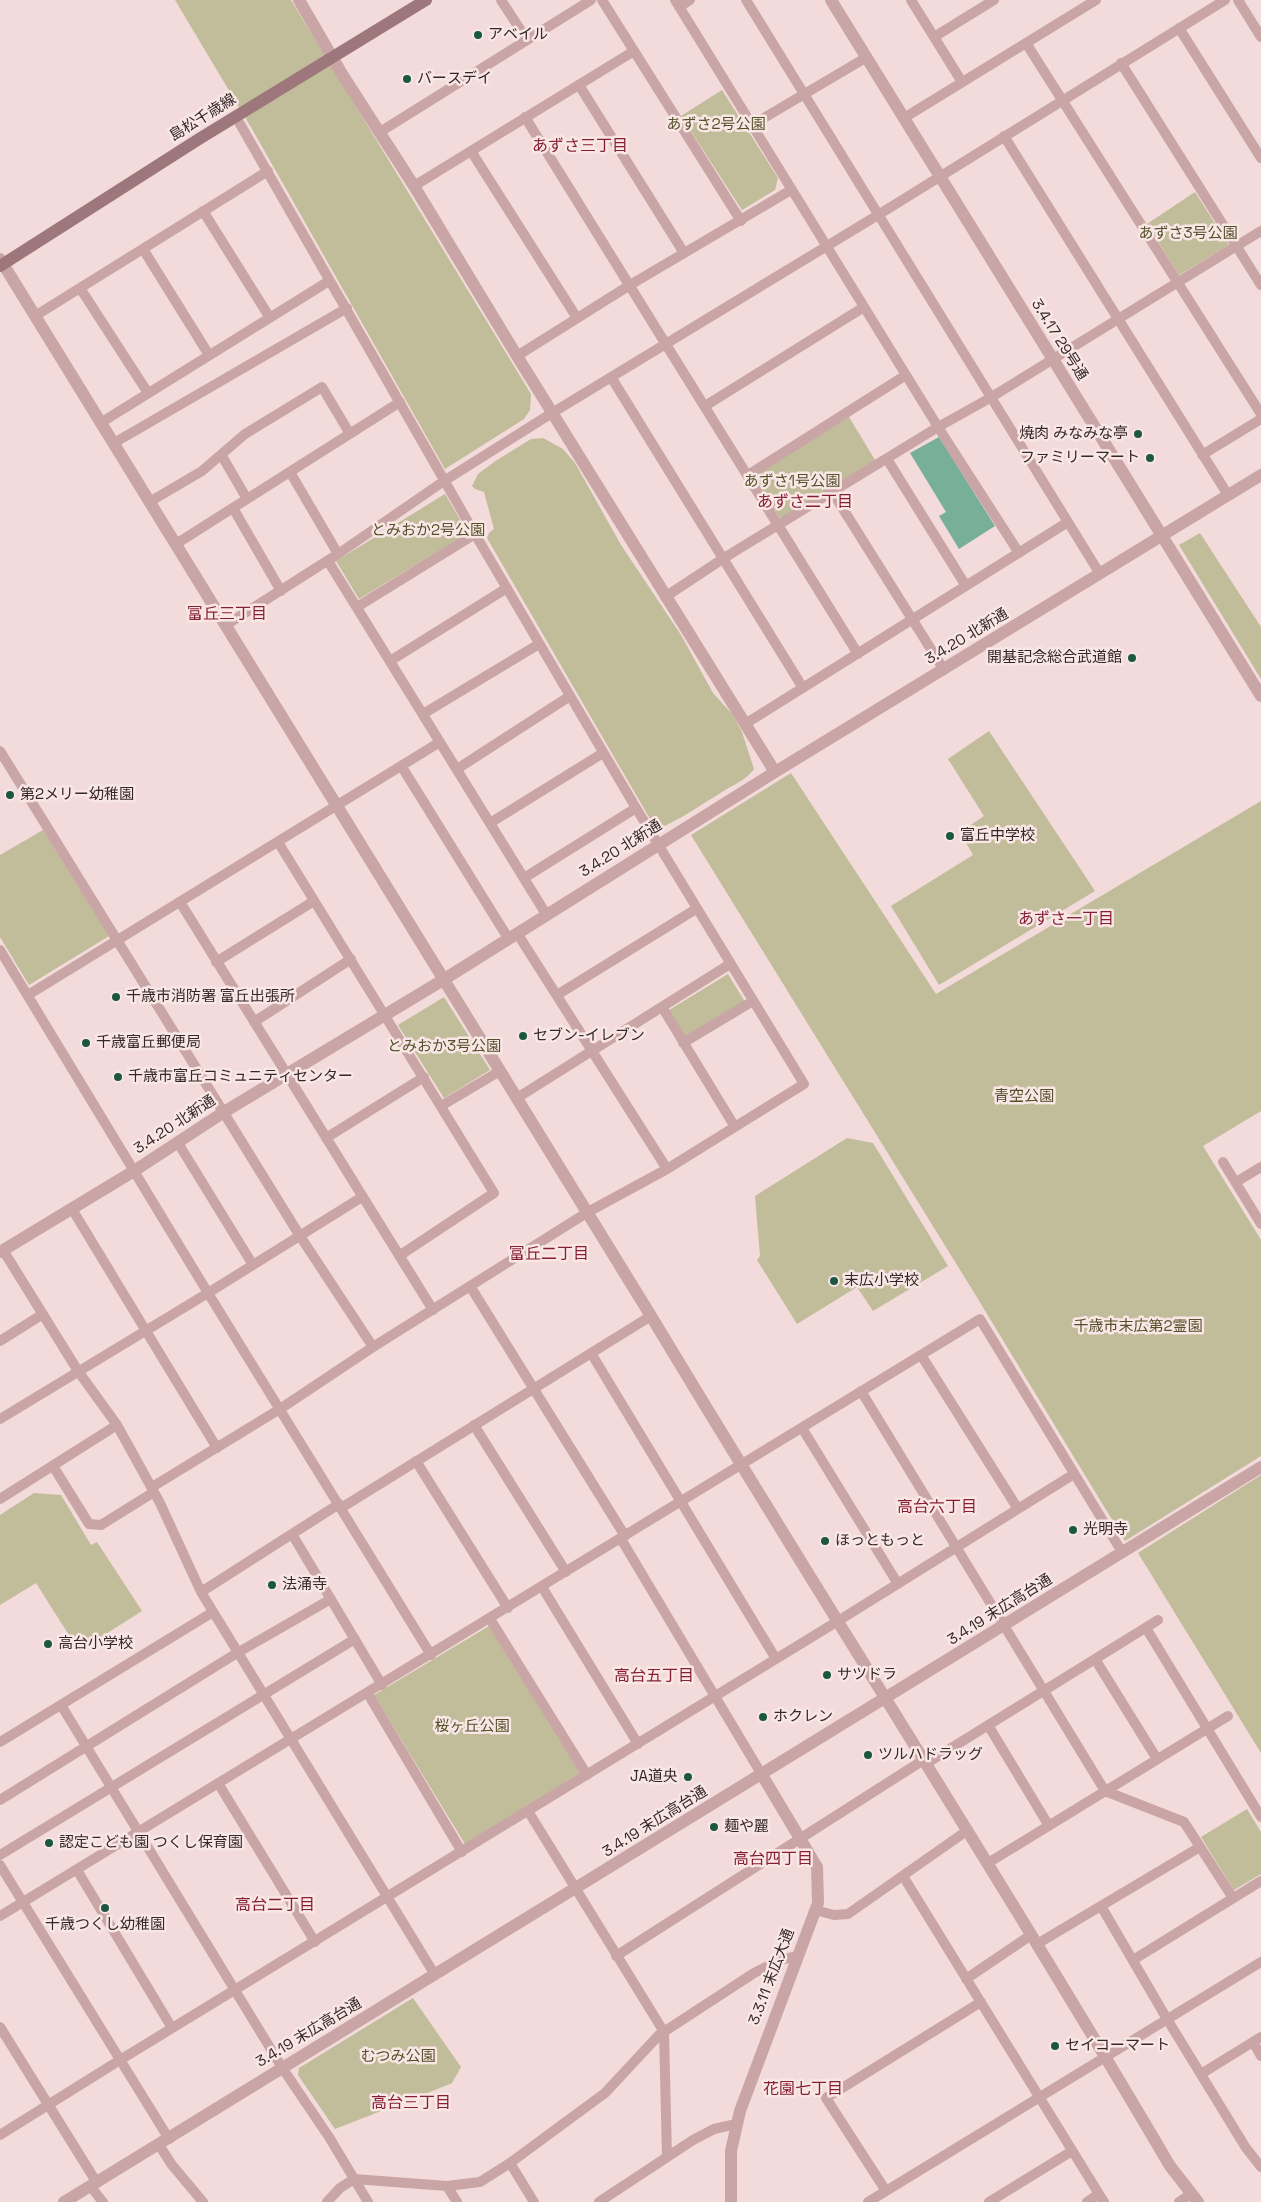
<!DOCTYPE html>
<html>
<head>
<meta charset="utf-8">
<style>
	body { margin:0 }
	canvas { display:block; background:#f2dbda }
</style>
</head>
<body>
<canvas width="1261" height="2202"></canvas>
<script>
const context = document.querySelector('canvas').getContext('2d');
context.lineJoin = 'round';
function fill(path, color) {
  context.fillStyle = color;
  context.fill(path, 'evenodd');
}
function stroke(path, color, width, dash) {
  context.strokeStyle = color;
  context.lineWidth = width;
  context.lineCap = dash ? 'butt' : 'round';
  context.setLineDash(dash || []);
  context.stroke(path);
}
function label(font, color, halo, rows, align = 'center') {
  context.font = font + ' "Space Grotesk","Noto Sans JP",sans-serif';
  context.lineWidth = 5;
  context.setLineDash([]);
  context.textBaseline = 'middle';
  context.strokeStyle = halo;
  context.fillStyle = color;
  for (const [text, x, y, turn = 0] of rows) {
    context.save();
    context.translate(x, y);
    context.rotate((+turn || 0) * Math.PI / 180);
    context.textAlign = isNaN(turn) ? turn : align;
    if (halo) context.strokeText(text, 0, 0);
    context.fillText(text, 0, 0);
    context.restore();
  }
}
const green = new Path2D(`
	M175 0H291L531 394 530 410 524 419 445 469 252 129Z
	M722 90 778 178 775 190 742 210 681 116Z
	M1195 192 1229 245 1179 275 1147 224Z
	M849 417 875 460 782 518 779 517 756 479 758 472Z
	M543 438 563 449 575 463 621 545 681 635 713 693 732 714 742 732 754 769C743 783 733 784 719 794 699 806 681 819 660 828L653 824 487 538 489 533 494 529 484 492 475 489 472 486 478 474 494 462 531 439Z
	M445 494 468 533 359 599 336 561Z
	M1200 533 1261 627V679L1179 545Z
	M989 731 1095 891 939 985 891 906 973 855 960 832 984 816 948 759Z
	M791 773 936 994 1261 801V1111L1203 1146 1261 1240V1456L1125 1541 970 1286 691 835Z
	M43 830 109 936 29 985 0 937V855Z
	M728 974 745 1002 685 1038 669 1010Z
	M444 997 490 1070 444 1098 398 1025Z
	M847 1138 873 1143 948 1266 873 1311 857 1287 797 1324 757 1260 760 1256 755 1196Z
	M1261 1475V1753L1138 1553Z
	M34 1493 61 1495 91 1545 97 1542 142 1611 79 1651 36 1583 0 1605V1515Z
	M489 1626 580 1773 465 1844 374 1695Z
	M1247 1809 1261 1832V1874L1234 1890 1201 1837Z
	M413 1998 461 2067 452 2083 445 2086 335 2129 298 2075 299 2068Z`);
const water = new Path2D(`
	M939 437 995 526 959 549 939 516 946 512 910 453Z`);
const minor = new Path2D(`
	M501 0 527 40
	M602 0 741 221
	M675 0 938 427 1019 553
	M746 0 1100 574
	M911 0 962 82
	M1238 0 1261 37
	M679 7 690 0
	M1179 28 1261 158
	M934 37 994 0
	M1026 43 1261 414
	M1121 63 1261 285
	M579 85 684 253
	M525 117 858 654
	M904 118 1096 0
	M752 125 867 57
	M380 132 591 0
	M1004 136 1228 495
	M471 151 577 318
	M414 186 634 51
	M203 211 270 318
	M143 249 209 355
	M80 288 148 393
	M35 316 268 171
	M517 356 630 285 791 190
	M611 377 803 688
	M705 406 864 307
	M102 422 329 281
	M114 443 347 308
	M1202 455 1261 419
	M222 456 247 499
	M887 459 966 586
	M290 472 338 554
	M748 475 906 375
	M833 493 944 670
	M151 501 202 471 245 434 322 387 350 434
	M233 508 281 591
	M176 544 400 402
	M328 561 546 914
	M665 597 724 558 938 427 990 398 1261 231
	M357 607 475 534
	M226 625 338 554 444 481 552 413 878 215 1225 0
	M390 661 507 588
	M423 714 539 644
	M745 724 1068 522
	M0 751 300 1236 373 1347
	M402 767 508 938
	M457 769 570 696
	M490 823 603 753
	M278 842 494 1193 399 1256
	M524 878 636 808
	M180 902 433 1310
	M517 933 667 1169
	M0 950 208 1293 431 1655
	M216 962 314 901
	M28 995 440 742
	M557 995 696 909
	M662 1007 735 1127
	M254 1022 351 959
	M683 1043 753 1001
	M517 1098 730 964
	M441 1106 500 1071
	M326 1138 424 1077
	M178 1143 253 1265
	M1223 1162 1261 1224
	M1236 1182 1261 1167
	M72 1209 217 1448
	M3 1250 78 1371 117 1425 160 1503 201 1592 435 1975
	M470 1286 625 1536
	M0 1341 43 1314
	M591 1353 776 1659
	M921 1355 1018 1509
	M861 1391 1105 1791 1184 1822 1233 1898
	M0 1419 208 1293 362 1197
	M474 1425 566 1572
	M802 1428 898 1584
	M416 1461 508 1608
	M53 1466 89 1524 101 1525 154 1492
	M152 1487 280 1409 373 1347 588 1212 667 1169 804 1084 636 808 475 534 236 117
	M0 1499 117 1425
	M341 1508 651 1316
	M292 1534 382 1685
	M621 1539 762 1775
	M542 1587 638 1744
	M201 1592 339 1504
	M490 1619 587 1775
	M1146 1628 1261 1817
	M1095 1659 1157 1759
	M368 1694 462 1852
	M61 1705 283 2069 329 2137 368 2202
	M988 1725 1049 1826
	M0 1742 213 1612
	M927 1763 1158 1620
	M218 1783 315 1942
	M0 1800 237 1653 331 1599
	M528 1811 664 2032 667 2157
	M0 1855 355 1639
	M988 1863 1228 1716
	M0 1865 169 2139
	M77 1870 172 2028
	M903 1876 1104 2202
	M1101 1906 1167 2019 1246 2148 1261 2167
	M815 1910 834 1915 848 1914 968 1830
	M0 1916 980 1319 1122 1552
	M1037 1944 1200 1847
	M616 1956 925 1759
	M1133 1960 1261 1881
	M966 1979 1031 1935
	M0 2027 97 2183
	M1253 2042 1261 2056
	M1201 2074 1261 2037
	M0 2135 120 2060 838 1621 1074 1474
	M159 2145 172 2165 203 2202
	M510 2163 534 2202
	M447 2186 457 2202
	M91 2187 103 2202
	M886 2191 826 2098 981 2002
	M327 2202 340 2188 354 2179 447 2186 480 2182 510 2163 605 2093 659 2035 754 1973 780 1960 798 1956
	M599 2202 693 2140 714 2129 736 2124
	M868 2202 1261 1962
	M989 2202 1072 2151
	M1087 2202 1099 2194
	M1179 2202 1191 2194`);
const tertiary = new Path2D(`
	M299 0 342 74 414 186 517 356 775 772
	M831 0 1261 696
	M0 259 651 1316C822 1601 1002 1880 1170 2166L1198 2202
	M0 1252 134 1171 224 1112 443 980 775 772 1261 475
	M64 2202 1261 1467
	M731 2202V2151L740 2111 818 1903 817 1867 762 1775`);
const secondary = new Path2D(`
	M0 266 199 139 426 0`);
const markers = [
	[478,35,5,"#1c5840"],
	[407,79,5,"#1c5840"],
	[1138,434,5,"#1c5840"],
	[1150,458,5,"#1c5840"],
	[1132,658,5,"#1c5840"],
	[10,795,5,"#1c5840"],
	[950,836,5,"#1c5840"],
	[116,997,5,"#1c5840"],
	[523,1036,5,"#1c5840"],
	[86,1043,5,"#1c5840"],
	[118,1077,5,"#1c5840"],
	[834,1281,5,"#1c5840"],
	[1073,1530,5,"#1c5840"],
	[825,1541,5,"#1c5840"],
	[272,1585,5,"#1c5840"],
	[48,1644,5,"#1c5840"],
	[827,1675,5,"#1c5840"],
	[763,1717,5,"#1c5840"],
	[868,1755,5,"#1c5840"],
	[688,1777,5,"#1c5840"],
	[714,1827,5,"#1c5840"],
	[49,1843,5,"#1c5840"],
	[105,1908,5,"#1c5840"],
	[1055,2046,5,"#1c5840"]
];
const poiNames = [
	["アベイル",488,35],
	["バースデイ",417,79],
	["焼肉 みなみな亭",1128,434,"right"],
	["ファミリーマート",1140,458,"right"],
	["開基記念総合武道館",1122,658,"right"],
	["第2メリー幼稚園",20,795],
	["富丘中学校",960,836],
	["千歳市消防署 富丘出張所",126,997],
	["セブン-イレブン",533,1036],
	["千歳富丘郵便局",96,1043],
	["千歳市富丘コミュニティセンター",128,1077],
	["末広小学校",844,1281],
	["光明寺",1083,1530],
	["ほっともっと",835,1541],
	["法涌寺",282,1585],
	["高台小学校",58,1644],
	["サツドラ",837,1675],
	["ホクレン",773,1717],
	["ツルハドラッグ",878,1755],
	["JA道央",678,1777,"right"],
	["麺や麗",724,1827],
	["認定こども園 つくし保育園",59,1843],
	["千歳つくし幼稚園",105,1925,"center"],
	["セイコーマート",1065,2046]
];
const streetNames = [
	["島松千歳線",203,118,-32],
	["3.4.17 29号通",1059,340,58],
	["3.4.20 北新通",967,637,-31],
	["3.4.20 北新通",621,849,-32],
	["3.4.20 北新通",175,1125,-33],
	["3.4.19 末広高台通",1000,1610,-32],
	["3.4.19 末広高台通",655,1822,-32],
	["3.3.11 末広大通",772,1977,-69],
	["3.4.19 末広高台通",309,2033,-31]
];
const parkNames = [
	["あずさ2号公園",716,125],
	["あずさ3号公園",1188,234],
	["あずさ1号公園",792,482],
	["とみおか2号公園",428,531],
	["とみおか3号公園",444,1047],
	["青空公園",1024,1097],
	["千歳市末広第2霊園",1138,1327],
	["桜ヶ丘公園",472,1727],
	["むつみ公園",398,2057]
];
const neighbourhoodNames = [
	["あずさ三丁目",580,147],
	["あずさ二丁目",805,503],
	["富丘三丁目",227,615],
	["あずさ一丁目",1066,920],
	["富丘二丁目",549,1255],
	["高台六丁目",937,1508],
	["高台五丁目",654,1677],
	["高台四丁目",773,1860],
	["高台二丁目",275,1906],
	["花園七丁目",803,2090],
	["高台三丁目",411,2104]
];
fill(green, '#c1bc99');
fill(water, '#78af98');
stroke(minor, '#caa5a6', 10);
stroke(tertiary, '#caa5a6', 12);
stroke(secondary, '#9d777b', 12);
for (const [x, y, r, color] of markers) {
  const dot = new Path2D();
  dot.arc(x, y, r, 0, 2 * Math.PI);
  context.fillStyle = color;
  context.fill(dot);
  stroke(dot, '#f9e7e6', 2);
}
label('15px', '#362729', '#f9e7e6', poiNames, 'left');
label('15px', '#362729', '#f9e7e6', streetNames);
label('15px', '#54502a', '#f9e7e6', parkNames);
label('16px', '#861f35', '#f9e7e6', neighbourhoodNames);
</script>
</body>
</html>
